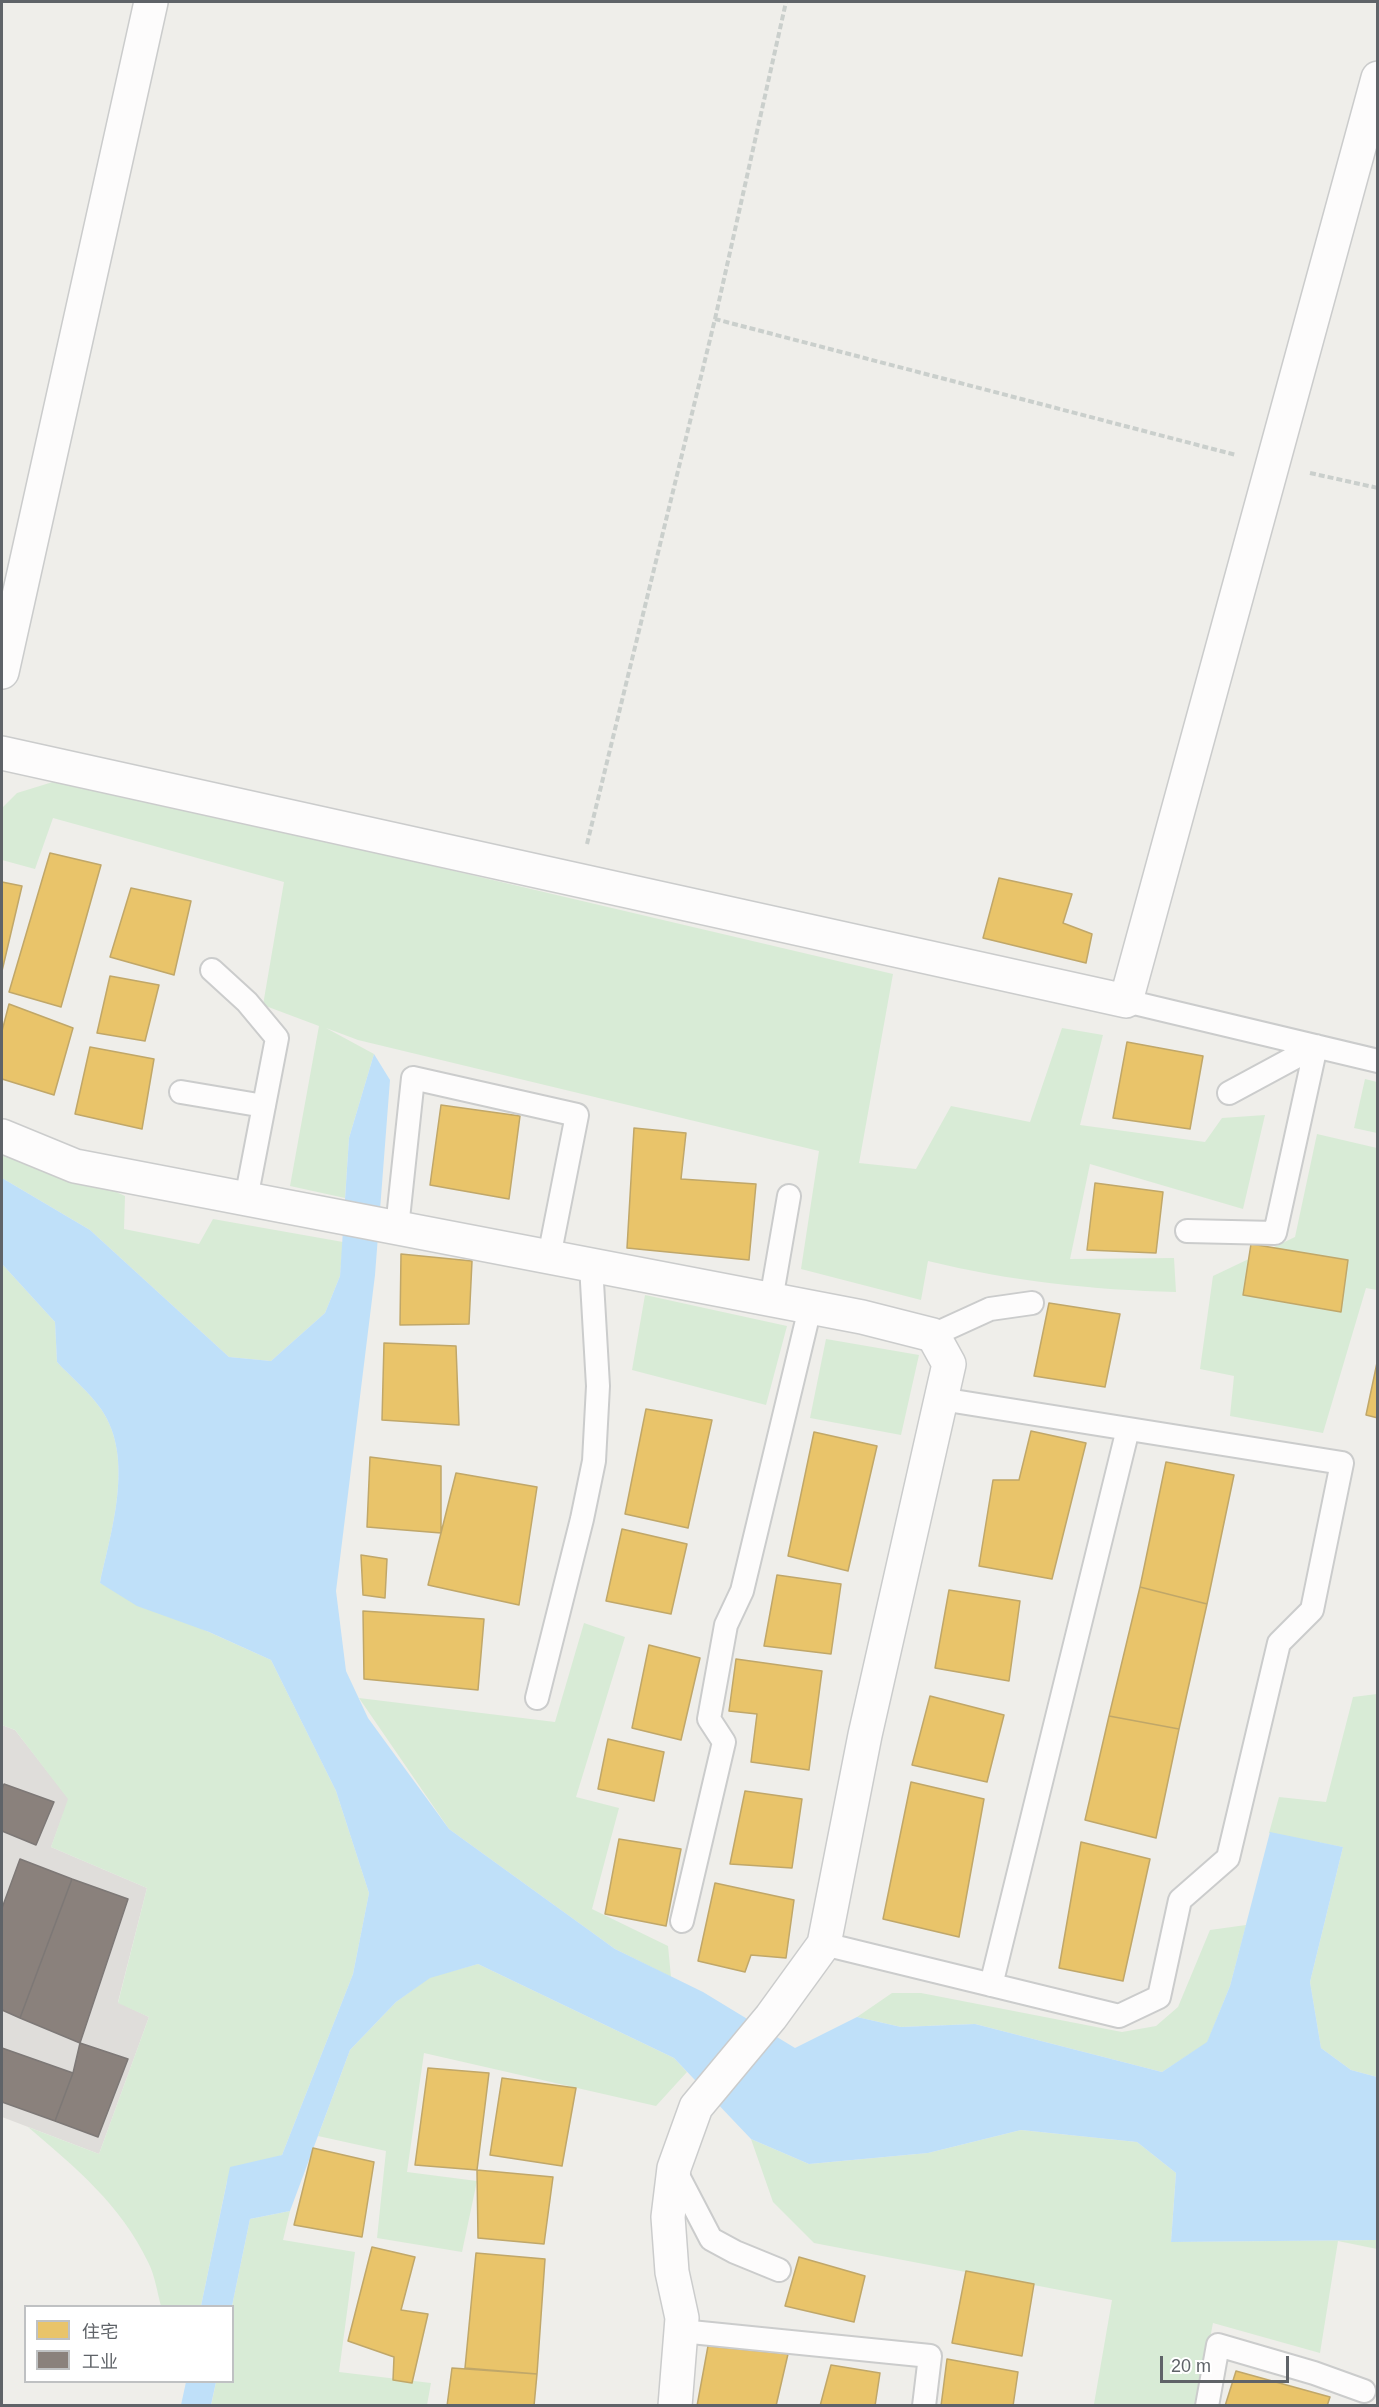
<!DOCTYPE html>
<html>
<head>
<meta charset="utf-8">
<style>
	body { margin:0 }
	#map { position:relative; width:1379px; height:2407px; overflow:hidden; background:#efeeea; font-family:Helvetica,"Noto Sans SC",sans-serif }
	canvas { display:block }
	.frame { position:absolute; inset:0; border:3px solid #5f6368; pointer-events:none }
	.legend { position:absolute; left:24px; top:2305px; width:210px; height:78px; box-sizing:border-box; background:#fff; border:2px solid #bfc1c3; margin:0; padding:8px 10px; list-style:none; font-size:18px; color:#5f6368 }
	.legend li { display:flex; align-items:center; gap:12px; height:30px }
	.legend b { width:30px; border:2px solid #bfc1c3 }
	.scale { position:absolute; left:1160px; top:2356px; width:129px; height:27px; box-sizing:border-box; border:3px solid #5f6368; border-top:0; padding-left:8px; font-size:18px; line-height:21px; white-space:nowrap; color:#5f6368; -webkit-text-stroke:4px #fff; paint-order:stroke }
</style>
</head>
<body>
<div id="map">
<canvas width="1379" height="2407"></canvas>
<div class="frame"></div>
<ul class="legend">
<li><b style="height:16px;background:#e9c46a"></b>住宅</li>
<li><b style="height:16px;background:#8a817c"></b>工业</li>
</ul>
<div class="scale">20 m</div>
</div>
<script>
const context = document.querySelector('canvas').getContext('2d');
context.lineJoin = 'round';
function fill(path, color) {
  context.fillStyle = color;
  context.fill(path, 'evenodd');
}
function stroke(path, color, width, dash) {
  context.strokeStyle = color;
  context.lineWidth = width;
  context.lineCap = dash ? 'butt' : 'round';
  context.setLineDash(dash || []);
  context.stroke(path);
}
const industrial = new Path2D(`
	M2 1725 15 1730 69 1799 51 1847 147 1888 118 2002 149 2017 99 2154 2 2117Z`);
const green = new Path2D(`
	M56 781 399 858 893 974 859 1163 916 1169 951 1106 1030 1122 1062 1028 1103 1035 1080 1125 1205 1142 1222 1118 1265 1115 1243 1209 1090 1164 1070 1259 1174 1258 1176 1292C1093 1290 1009 1281 928 1261L921 1300 801 1269 819 1151 358 1040 326 1028 374 1054 349 1138 345 1198 290 1186 319 1026 263 1005 284 882 53 818 35 869 2 860V808L17 793Z
	M1365 1079 1377 1082V1133L1354 1128Z
	M1317 1134 1377 1148V1290L1366 1288 1323 1433 1230 1416 1234 1376 1200 1369 1213 1276 1295 1237Z
	M2 1139 125 1196 124 1229 199 1244 213 1219 343 1242 340 1276 325 1313 271 1361 229 1357 90 1230 2 1178Z
	M2 1264 55 1322 57 1362C71 1377 89 1392 101 1409 135 1458 111 1531 100 1583L271 1660 336 1791 369 1893 353 1974 282 2155 227 2181 201 2306H161C157 2292 155 2275 148 2262 121 2205 75 2167 28 2127L99 2154 149 2017 118 2003 147 1888 51 1847 68 1799 15 1730 2 1725Z
	M645 1295 787 1326 766 1405 632 1370Z
	M826 1339 919 1355 901 1435 810 1418Z
	M584 1623 625 1637 576 1797 619 1808 592 1909 668 1946 671 1977 615 1949 449 1829 359 1698 555 1722Z
	M1377 1694V2077L1351 2070 1321 2048 1310 1982 1343 1847 1269 1833 1279 1797 1326 1802 1353 1697Z
	M1246 1925 1230 1986 1207 2043 1162 2072 975 2024 901 2027 857 2017 892 1993H921L1122 2032 1156 2026 1178 2007 1210 1930Z
	M478 1964 674 2058 687 2072 656 2106 424 2053 407 2172 477 2181 462 2252 377 2238 386 2151 318 2136 350 2050 396 2002 430 1977Z
	M1021 2130 1137 2142 1176 2173 1171 2242 1377 2240V2249L1338 2241 1320 2353 1213 2323 1197 2405 1094 2404 1112 2300 814 2243 773 2202 751 2139 809 2164 928 2153Z
	M290 2211 283 2240 355 2252 339 2372 431 2383 427 2405 211 2406 216 2382H232V2306L250 2219Z`);
const water = new Path2D(`
	M374 1054 390 1080 375 1275 336 1591 346 1671 368 1718 449 1829 615 1949 703 1992 795 2048 857 2017 901 2027 975 2024 1162 2072 1207 2042 1230 1986 1270 1832 1343 1847 1310 1982 1321 2048 1351 2070 1377 2077V2240L1171 2242 1176 2173 1137 2142 1021 2130 928 2153 809 2164 751 2139 674 2058 478 1964 430 1978 396 2002 350 2050 290 2211 250 2219 232 2306H201L230 2167 282 2155 353 1974 369 1893 336 1791 271 1660 209 1632 137 1606 100 1583C111 1531 135 1458 101 1409 89 1392 71 1377 57 1362L55 1322 2 1264V1178L90 1230 229 1357 271 1361 325 1313 340 1276 349 1138Z
	M186 2382H216L211 2405H181Z`);
const homes = new Path2D(`
	M50 853 101 865 61 1007 9 992Z
	M999 878 1072 894 1063 923 1092 934 1086 963 983 938Z
	M2 882 22 886 2 971Z
	M131 888 191 901 174 975 110 957Z
	M110 976 159 985 145 1041 97 1033Z
	M9 1004 73 1028 54 1095 2 1079V1031Z
	M1127 1042 1203 1056 1190 1129 1113 1118Z
	M90 1047 154 1059 142 1129 75 1114Z
	M441 1105 520 1116 509 1199 430 1185Z
	M634 1128 686 1133 681 1179 756 1184 749 1260 627 1248Z
	M1095 1183 1163 1192 1156 1253 1087 1250Z
	M1251 1244 1348 1260 1341 1312 1243 1295Z
	M401 1254 472 1261 469 1324 400 1325Z
	M1049 1303 1120 1314 1105 1387 1034 1376Z
	M384 1343 456 1346 459 1425 382 1420Z
	M1378 1358V1418L1366 1415Z
	M646 1409 712 1420 688 1528 625 1514Z
	M1031 1431 1086 1443 1052 1579 979 1566 993 1480H1019Z
	M814 1432 877 1446 848 1571 788 1556Z
	M370 1457 441 1466V1533L367 1527Z
	M1166 1462 1234 1475 1207 1604 1140 1587Z
	M456 1473 537 1487 519 1605 428 1585Z
	M622 1529 687 1544 671 1614 606 1601Z
	M361 1555 387 1559 385 1598 363 1595Z
	M777 1575 841 1584 831 1654 764 1646Z
	M1140 1587 1207 1604 1179 1729 1109 1716Z
	M949 1590 1020 1601 1009 1681 935 1668Z
	M363 1611 484 1619 478 1690 364 1679Z
	M649 1645 700 1658 681 1740 632 1728Z
	M736 1659 822 1671 809 1770 751 1762 757 1714 729 1711Z
	M930 1696 1004 1715 987 1782 912 1765Z
	M1109 1716 1179 1729 1156 1838 1085 1820Z
	M608 1739 664 1752 654 1801 598 1789Z
	M911 1782 984 1799 959 1937 883 1919Z
	M745 1791 802 1799 792 1868 730 1864Z
	M619 1839 681 1849 666 1926 605 1914Z
	M1081 1842 1150 1859 1123 1981 1059 1968Z
	M715 1883 794 1900 786 1958 751 1955 745 1972 698 1961Z
	M428 2068 489 2073 477 2170 415 2165Z
	M502 2078 576 2088 562 2166 490 2155Z
	M313 2148 374 2162 362 2237 294 2225Z
	M477 2170 553 2177 544 2244 478 2238Z
	M372 2247 415 2257 401 2310 428 2314 412 2383 393 2380 394 2357 348 2341Z
	M476 2253 545 2259 537 2374 465 2368Z
	M799 2257 865 2276 854 2322 785 2306Z
	M966 2271 1034 2284 1022 2356 952 2343Z
	M708 2346 788 2354 776 2406H697Z
	M947 2359 1018 2372 1013 2406H941Z
	M831 2365 880 2373 875 2406H820Z
	M452 2368 537 2374 534 2406H447Z
	M1236 2371 1330 2397 1327 2406H1225Z`);
const industry = new Path2D(`
	M4 1784 54 1802 36 1845 2 1831V1789Z
	M20 1859 72 1879 20 2018 2 2010V1908Z
	M72 1879 128 1899 80 2043 20 2018Z
	M80 2043 128 2059 98 2137 55 2121 73 2073Z
	M2 2048 73 2073 55 2121 2 2102Z`);
const path = new Path2D(`
	M715 319 786 2
	M1310 473 1378 488
	M587 844 715 319 1236 455`);
const service = new Path2D(`
	M212 970 247 1002 277 1038 246 1199
	M1126 1001 1378 1061
	M181 1092 264 1106
	M1229 1093 1316 1046
	M397 1228 413 1078 577 1115 549 1257
	M1187 1231 1275 1233 1316 1046
	M771 1300 789 1196
	M933 1335 990 1309 1032 1303
	M537 1698 582 1519 594 1461 598 1386 591 1265
	M682 1921 724 1742 709 1719 726 1625 742 1591 810 1308
	M824 1944 1119 2016 1159 1997 1180 1900 1228 1858 1279 1643 1312 1610 1342 1463 941 1399
	M991 1985 1128 1429
	M674 2168 711 2239 735 2252 779 2270
	M681 2331 930 2356 924 2406
	M1207 2406 1218 2345 1314 2373 1364 2391`);
const minor = new Path2D(`
	M2 672 151 2
	M2 753 1126 1001 1378 78
	M2 1136 75 1166 862 1317 933 1335 949 1364 865 1735 824 1944 771 2017 696 2107 674 2168 668 2217 672 2272 682 2318 675 2406`);
fill(industrial, '#dfddda');
fill(green, '#d8ebd6');
fill(water, '#bfe0f9');
fill(homes, '#e9c46a');
stroke(homes, '#c0a769', 1.5);
fill(industry, '#8a817c');
stroke(industry, '#7d7876', 1.5);
stroke(service, '#cbcccc', 26);
stroke(minor, '#cbcccc', 36);
stroke(path, '#cacfcc', 4, [6, 3]);
stroke(service, '#fdfcfc', 22);
stroke(minor, '#fdfcfc', 33);
</script>
</body>
</html>
